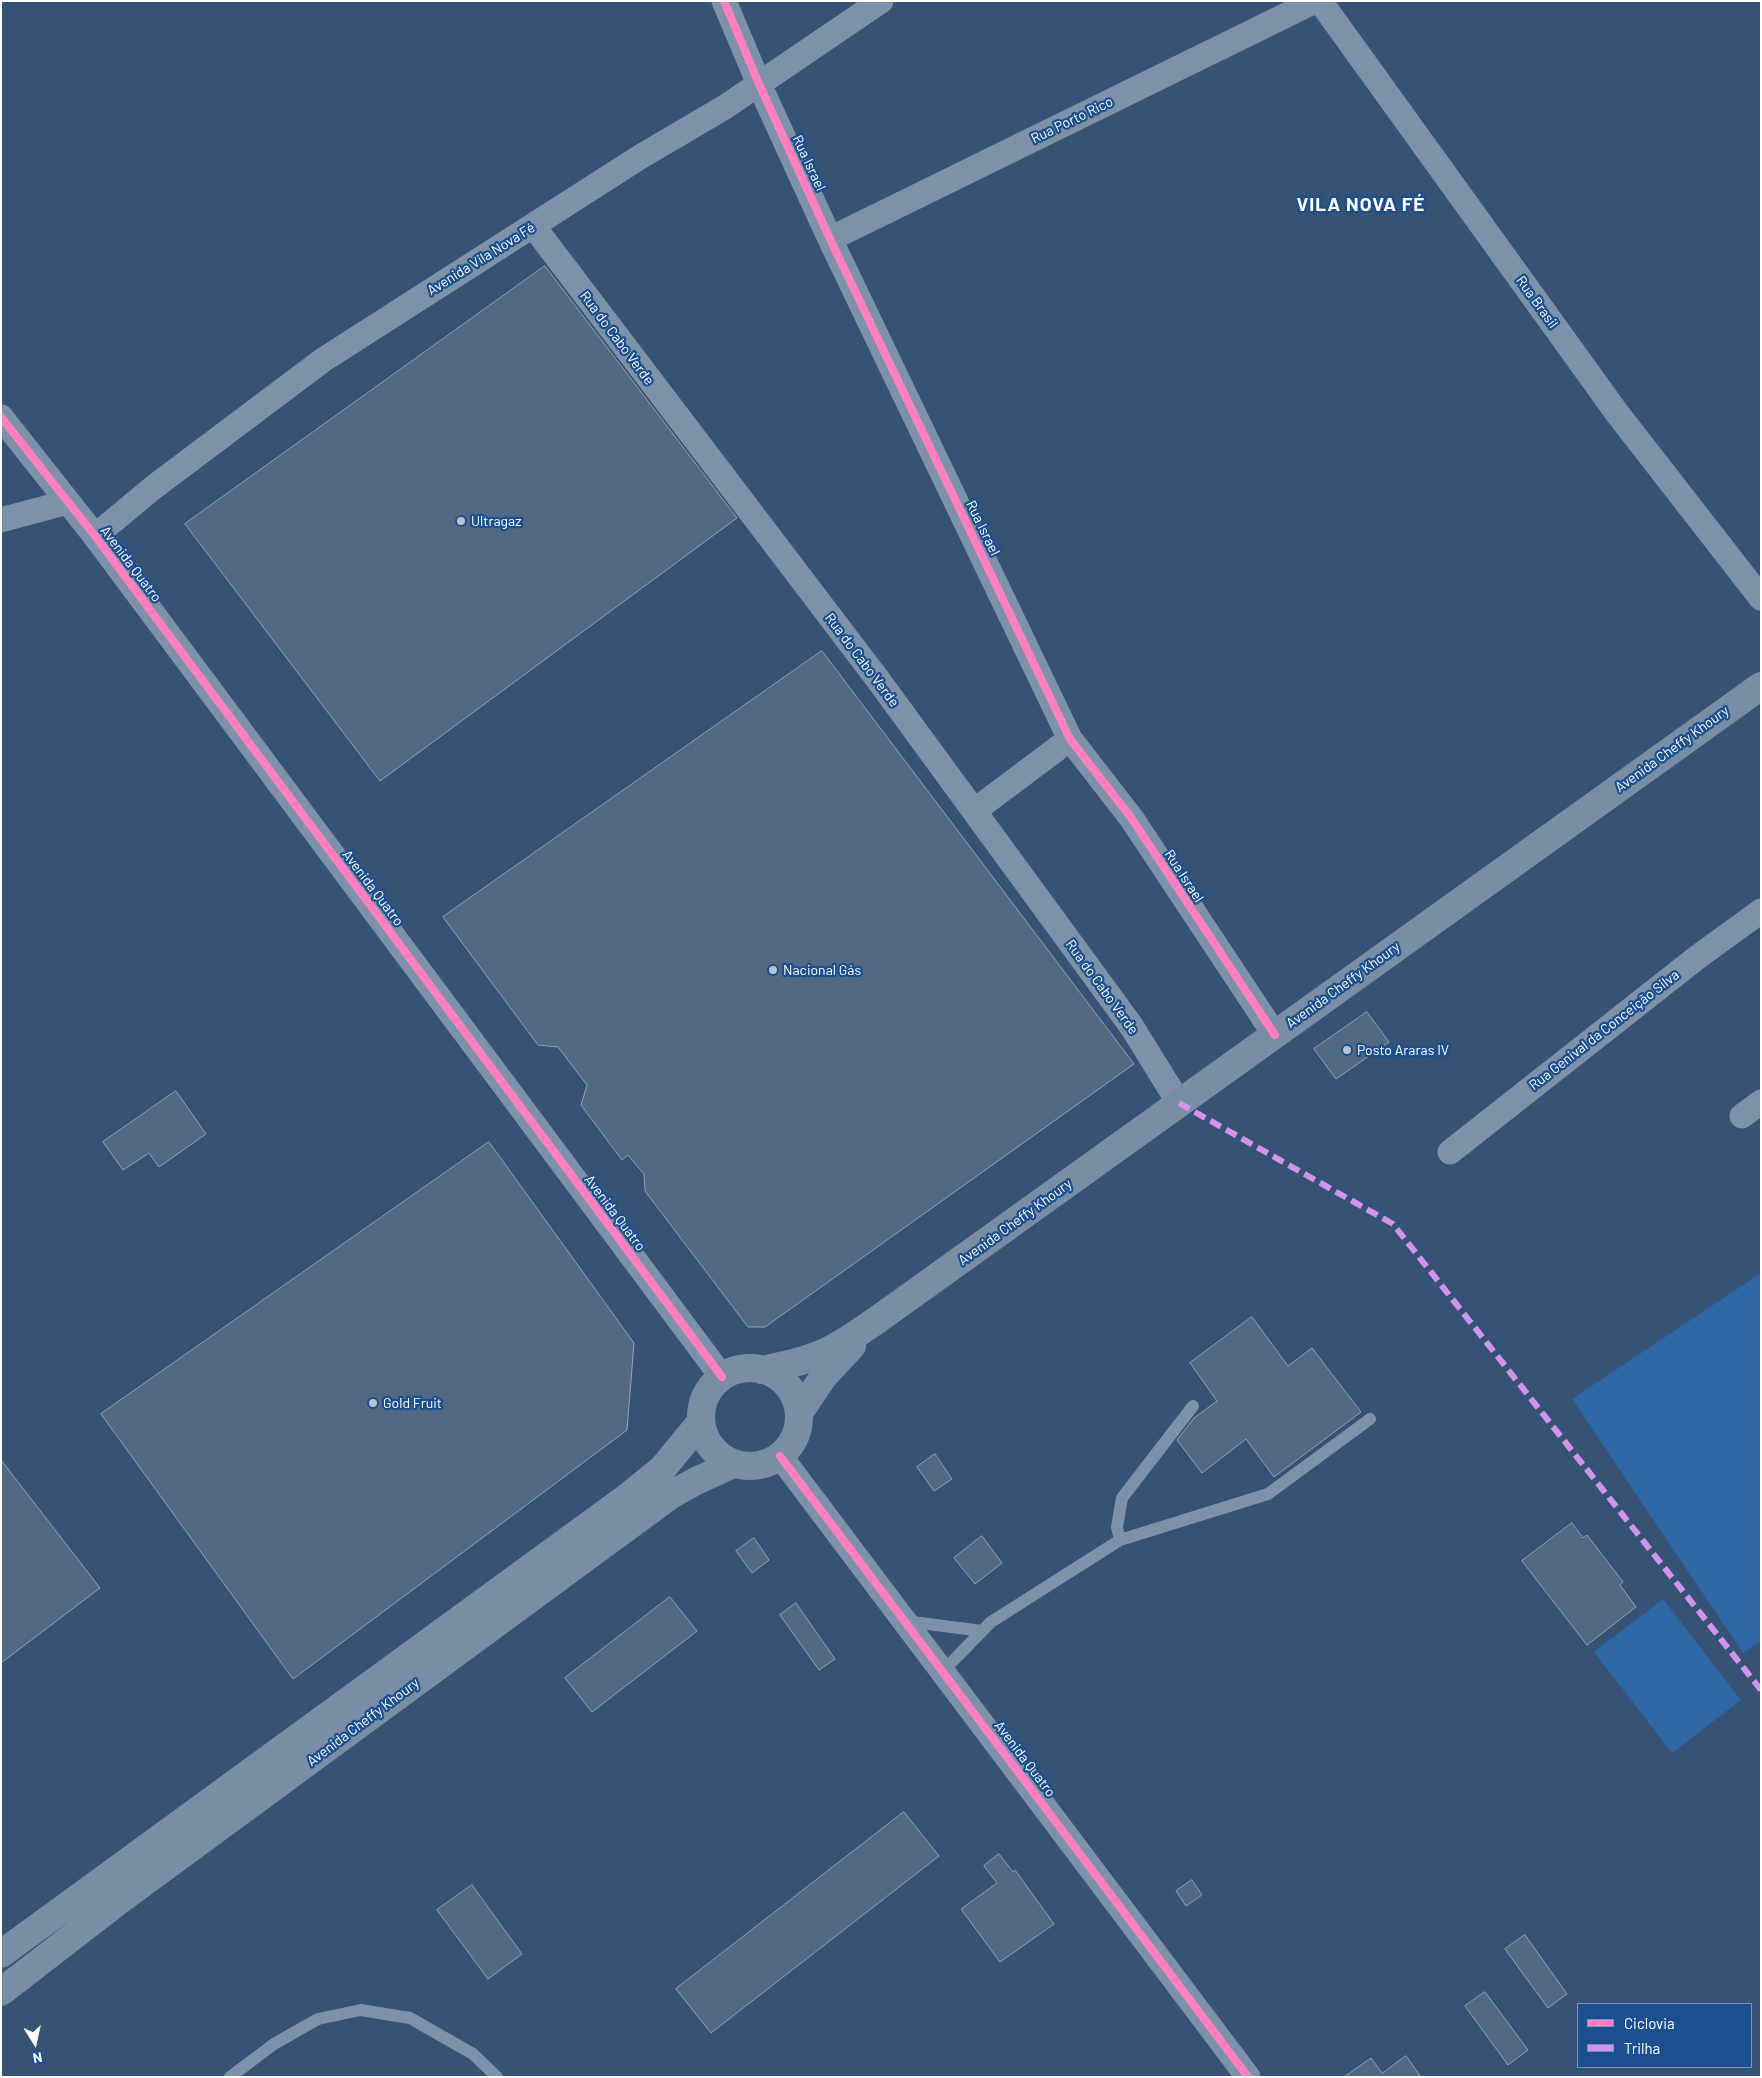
<!DOCTYPE html>
<html>
<head>
<meta charset="utf-8">
<style>
	body { margin:0 }
	#map { position:relative; width:1762px; height:2078px; overflow:hidden; background:#365274; font-family:Barlow,sans-serif }
	canvas { display:block }
	.frame { position:absolute; inset:0; border:2px solid #fff; pointer-events:none }
	.legend { position:absolute; left:1577px; top:2003px; width:175px; height:65px; box-sizing:border-box; background:#1b4f8f; border:1px solid #7695bc; margin:0; padding:6px 9px; list-style:none; font-size:15px; color:#fff }
	.legend li { display:flex; align-items:center; gap:10px; height:25px }
	.legend b { width:25px; border:1px solid #7695bc }
	.north { position:absolute; left:10px; top:2018px; width:50px; height:50px; -webkit-text-stroke:4px #1b4f8f; paint-order:stroke; rotate:170deg; font-size:14px; font-weight:700; line-height:20px; text-align:center; color:#fff }
	.north::after { content:''; display:block; margin:auto; width:18px; height:22px; background:#fff; clip-path:polygon(50% 0,100% 100%,50% 72%,0 100%) }
</style>
</head>
<body>
<div id="map">
<canvas width="1762" height="2078"></canvas>
<div class="frame"></div>
<ul class="legend">
<li><b style="height:6px;background:#ff80c0"></b>Ciclovia</li>
<li><b style="height:6px;background:#d193ec"></b>Trilha</li>
</ul>
<div class="north">N</div>
</div>
<script>
const context = document.querySelector('canvas').getContext('2d');
context.lineJoin = 'round';
function fill(path, color) {
  context.fillStyle = color;
  context.fill(path, 'evenodd');
}
function stroke(path, color, width, dash) {
  context.strokeStyle = color;
  context.lineWidth = width;
  context.lineCap = dash ? 'butt' : 'round';
  context.setLineDash(dash || []);
  context.stroke(path);
}
function label(font, color, halo, rows, align = 'center') {
  context.font = font + ' Barlow,sans-serif';
  context.lineWidth = 4.5;
  context.setLineDash([]);
  context.textBaseline = 'middle';
  context.strokeStyle = halo;
  context.fillStyle = color;
  for (const [text, x, y, turn = 0] of rows) {
    context.save();
    context.translate(x, y);
    context.rotate((+turn || 0) * Math.PI / 180);
    context.textAlign = isNaN(turn) ? turn : align;
    if (halo) context.strokeText(text, 0, 0);
    context.fillText(text, 0, 0);
    context.restore();
  }
}
const green = new Path2D(`
	M1761 1273V1641L1743 1653 1572 1399Z
	M1663 1599 1741 1700 1672 1753 1594 1652Z`);
const building = new Path2D(`
	M545 266 737 518 380 781 185 524Z
	M822 651 1134 1064 765 1327H748L645 1191 644 1174 628 1155 622 1160 581 1105 587 1085 558 1047 538 1045 443 917Z
	M1367 1012 1389 1042 1336 1079 1314 1049Z
	M176 1091 206 1134 159 1167 149 1153 123 1170 103 1142Z
	M489 1142 634 1343 627 1430 293 1679 101 1414Z
	M1252 1317 1288 1366 1312 1348 1361 1412 1274 1477 1246 1439 1202 1473 1177 1440 1194 1418 1217 1401 1190 1363Z
	M935 1454 952 1479 934 1491 917 1467Z
	M1 1460 100 1588 1 1663Z
	M1572 1523 1583 1538 1587 1535 1623 1582 1620 1585 1636 1607 1587 1645 1522 1561Z
	M982 1536 1002 1563 975 1584 954 1558Z
	M754 1538 769 1560 752 1573 736 1551Z
	M670 1597 697 1631 592 1712 565 1678Z
	M796 1603 835 1659 819 1670 780 1615Z
	M904 1812 939 1856 711 2033 676 1989Z
	M999 1854 1013 1872 1015 1870 1054 1924 1000 1962 961 1909 997 1883 984 1866Z
	M1192 1880 1202 1895 1186 1906 1176 1891Z
	M472 1885 522 1954 488 1979 437 1910Z
	M1525 1935 1567 1994 1548 2008 1505 1949Z
	M1485 1992 1528 2050 1508 2065 1465 2006Z
	M1406 2056 1421 2077H1344L1371 2058 1382 2073Z`);
const lane = new Path2D(`
	M1120 1540 1117 1527 1122 1498 1193 1406
	M905 1621 982 1631
	M943 1671 991 1622 1120 1540 1268 1494 1370 1419
	M230 2077 274 2044 318 2019 361 2010 410 2018 473 2054 497 2077`);
const street = new Path2D(`
	M724 1 759 84 830 239 1070 739 1132 819 1275 1035
	M1320 1 1617 413 1761 598
	M534 227 879 681 1132 1027 1179 1103
	M830 239 1315 1
	M1 417 95 536 722 1377
	M1 520 68 502
	M95 536 154 487 323 360 640 157 725 107 881 1
	M974 811 1070 739
	M1742 1116 1761 1102
	M1450 1152 1699 956 1761 911
	M780 1456 1248 2077`);
const secondary = new Path2D(`
	M701 1417a49 49 0 1 1 98 0a49 49 0 1 1-98 0Z
	M762 1370C782 1366 802 1362 821 1354 841 1346 859 1332 877 1320L1761 686
	M799 1413 824 1376 852 1346
	M1 1954 626 1498 663 1468 700 1423
	M1 1992 120 1900 671 1495 694 1482 733 1464`);
const quiet = new Path2D(`
	M1179 1103 1393 1224 1761 1690`);
const cycleway = new Path2D(`
	M724 1 759 84 830 239 1070 739 1132 819 1275 1035
	M1 417 95 536 722 1377
	M780 1456 1248 2077`);
const markers = [
	[461,521,5,"#b9c2ce"],
	[773,970,5,"#b9c2ce"],
	[1347,1050,5,"#b9c2ce"],
	[373,1403,5,"#b9c2ce"]
];
const streetNames = [
	["Rua Porto Rico",1072,120,-26],
	["Rua Israel",809,163,65],
	["Avenida Vila Nova Fé",481,259,-32],
	["Rua Brasil",1537,302,54],
	["Rua do Cabo Verde",617,338,53],
	["Rua Israel",983,528,64],
	["Avenida Quatro",131,564,53],
	["Rua do Cabo Verde",862,660,53],
	["Avenida Cheffy Khoury",1672,749,-36],
	["Rua Israel",1184,876,57],
	["Avenida Quatro",373,888,53],
	["Avenida Cheffy Khoury",1343,985,-36],
	["Rua do Cabo Verde",1102,987,54],
	["Rua Genival da Conceição Silva",1604,1030,-38],
	["Avenida Quatro",615,1213,53],
	["Avenida Cheffy Khoury",1015,1222,-36],
	["Avenida Cheffy Khoury",363,1722,-37],
	["Avenida Quatro",1025,1759,53]
];
const poiNames = [
	["Ultragaz",471,521],
	["Nacional Gás",783,970],
	["Posto Araras IV",1357,1050],
	["Gold Fruit",383,1403]
];
const districtNames = [
	["VILA NOVA FÉ",1361,205]
];
fill(green, '#2f66a5');
fill(building, '#526984');
stroke(building, '#92a2b6', 1);
stroke(lane, '#7d92a8', 12);
stroke(street, '#7d92a8', 25);
stroke(secondary, '#798da4', 28);
stroke(quiet, '#d193ec', 6, [12, 6]);
stroke(cycleway, '#ff80c0', 8);
for (const [x, y, r, color] of markers) {
  const dot = new Path2D();
  dot.arc(x, y, r, 0, 2 * Math.PI);
  context.fillStyle = color;
  context.fill(dot);
  stroke(dot, '#1b4f8f', 2);
}
label('14px', '#fff', '#1b4f8f', streetNames);
label('14px', '#fff', '#1b4f8f', poiNames, 'left');
context.letterSpacing = '1px';
label('bold 19px', '#fff', '#1b4f8f', districtNames);
context.letterSpacing = '0px';
</script>
</body>
</html>
